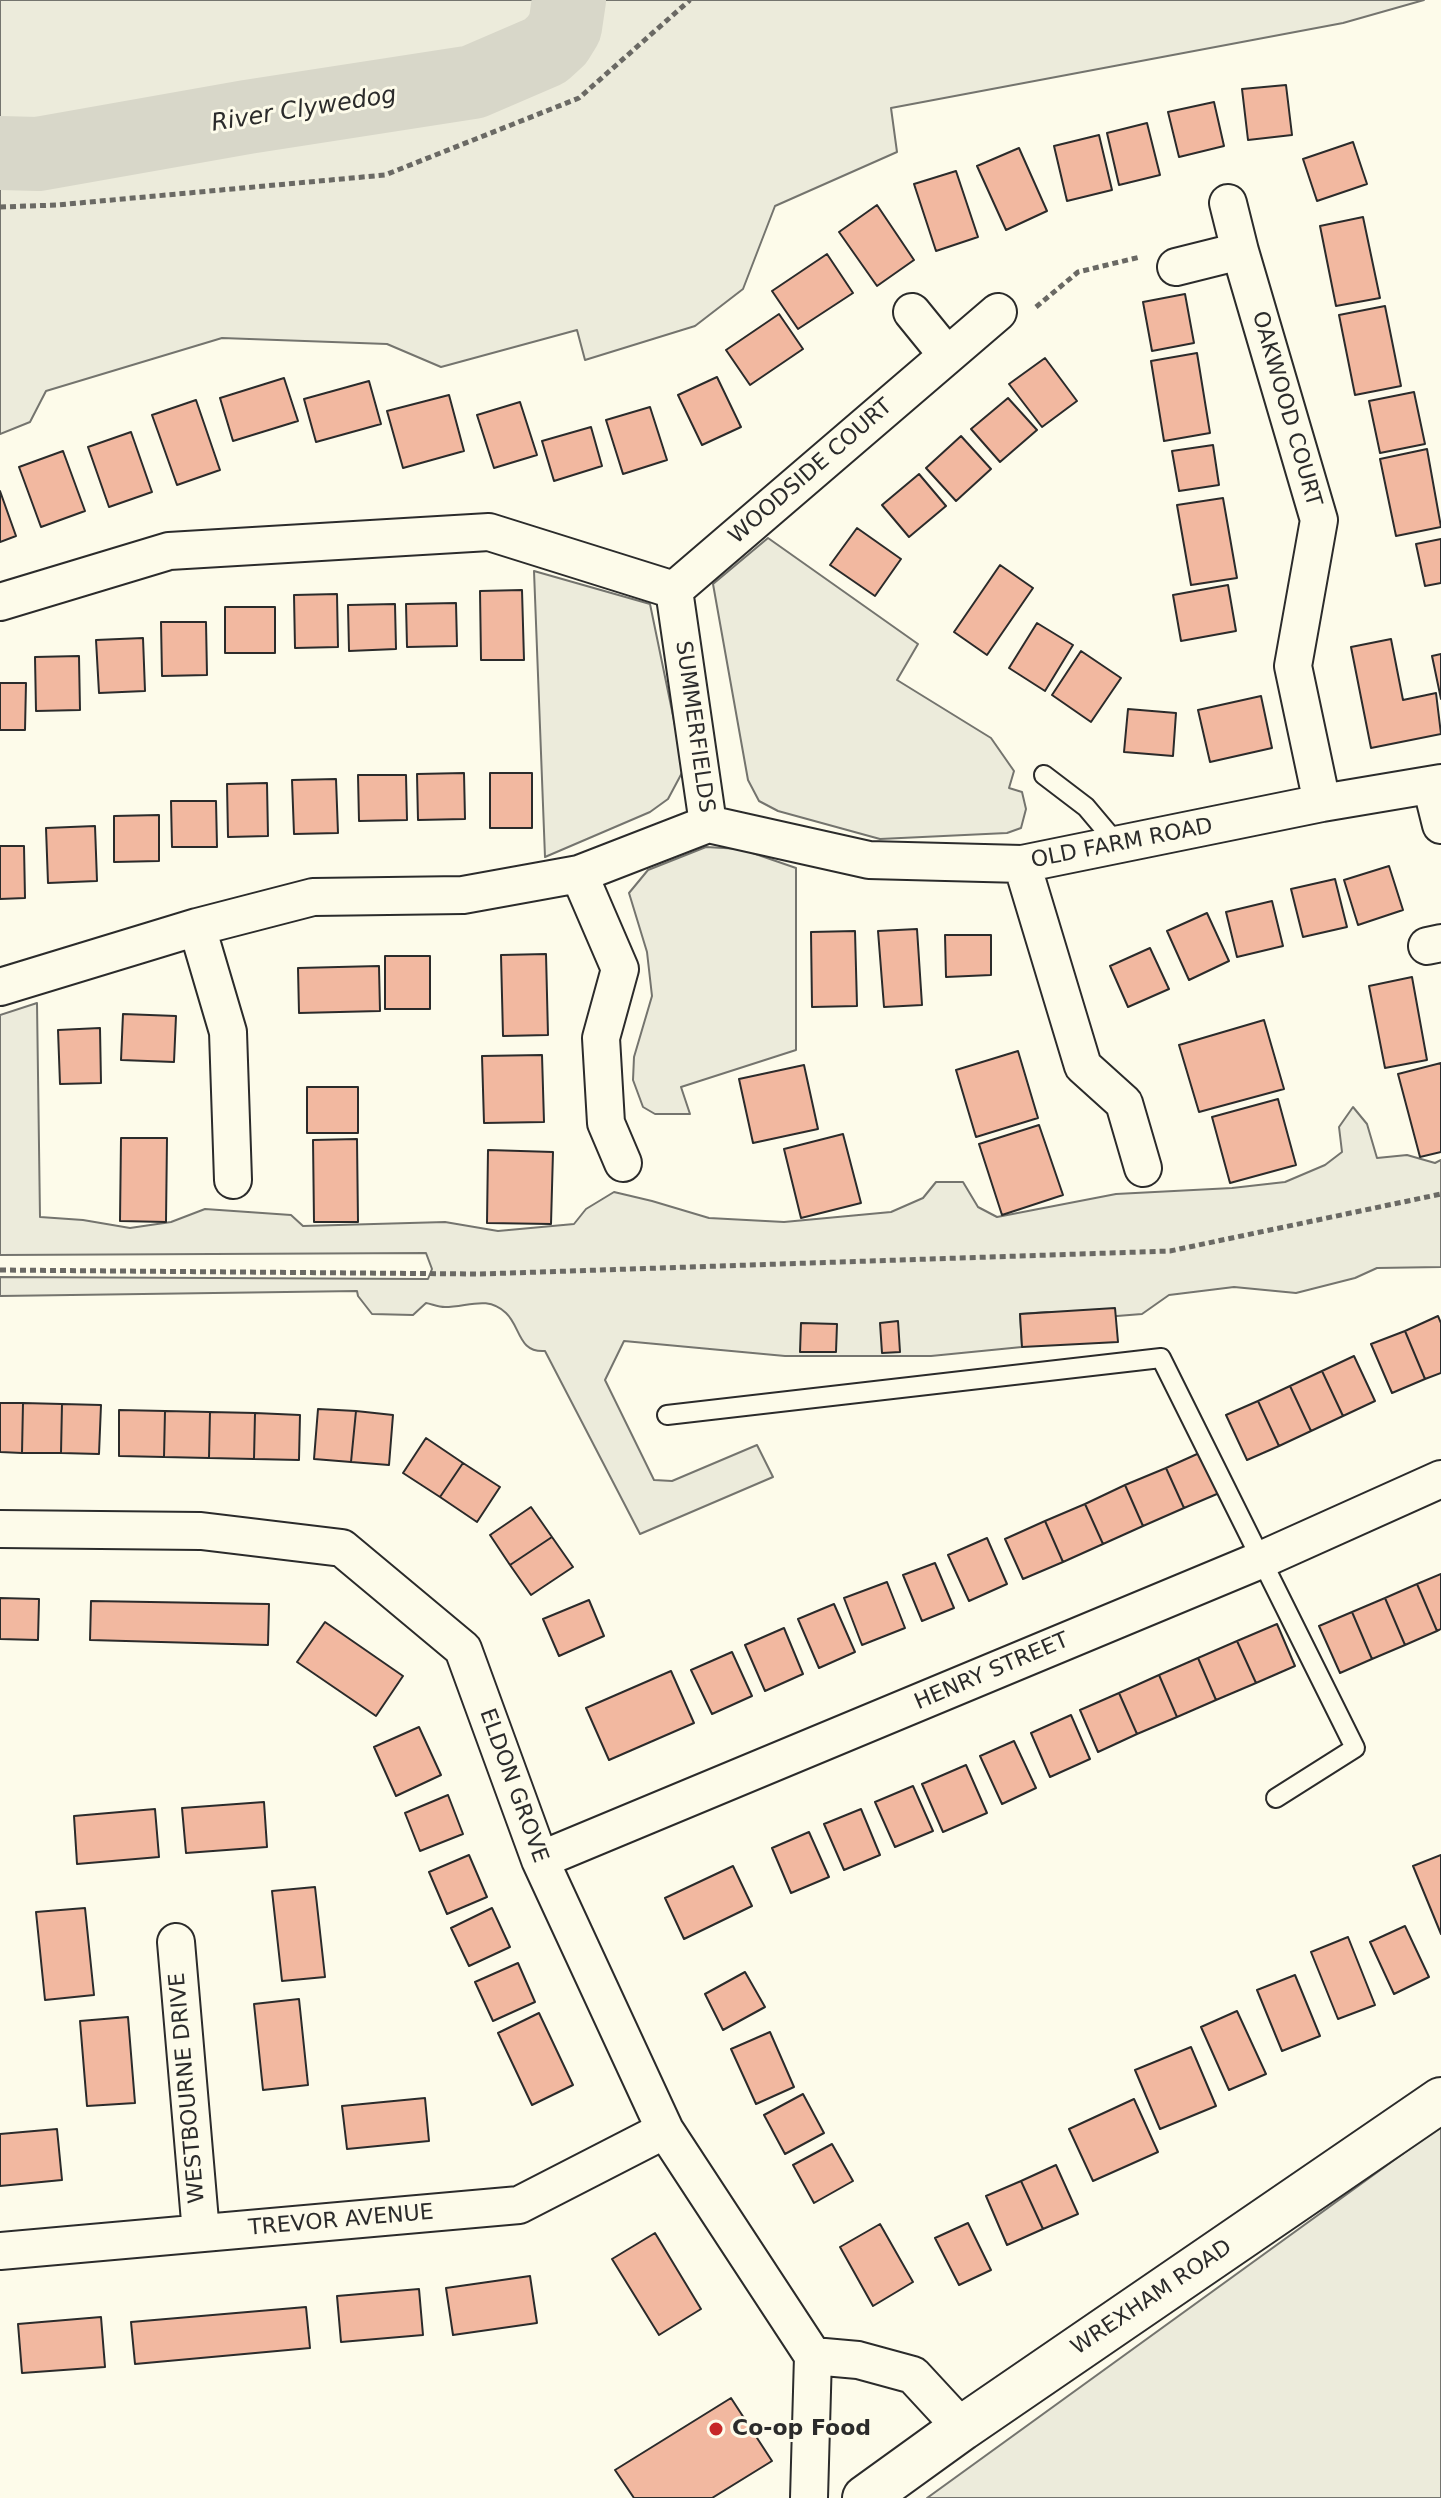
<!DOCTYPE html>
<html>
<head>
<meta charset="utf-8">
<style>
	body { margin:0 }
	canvas { display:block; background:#fdfbea }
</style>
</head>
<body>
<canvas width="1441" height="2498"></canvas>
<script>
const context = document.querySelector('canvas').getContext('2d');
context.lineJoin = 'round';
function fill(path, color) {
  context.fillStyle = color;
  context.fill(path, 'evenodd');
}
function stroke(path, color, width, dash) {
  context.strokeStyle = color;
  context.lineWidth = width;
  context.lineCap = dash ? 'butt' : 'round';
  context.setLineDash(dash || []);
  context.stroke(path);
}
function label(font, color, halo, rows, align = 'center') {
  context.font = font + ' "DejaVu Sans",sans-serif';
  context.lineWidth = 6;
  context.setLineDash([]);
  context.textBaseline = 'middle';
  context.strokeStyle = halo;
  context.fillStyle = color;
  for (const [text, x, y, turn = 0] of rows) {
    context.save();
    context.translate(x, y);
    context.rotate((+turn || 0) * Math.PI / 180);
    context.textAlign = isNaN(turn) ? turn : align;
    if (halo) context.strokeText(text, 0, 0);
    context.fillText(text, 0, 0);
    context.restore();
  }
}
const green = new Path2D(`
	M0 0H564L522 40 466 64 434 113 557 66 583 10 584 0H1424L1343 23 891 108 897 152 775 206 743 289 695 326 585 360 577 330 441 367 387 344 222 338 46 391 30 422 0 434Z
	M768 538 918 644 897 680 991 738 1014 771 1009 788 1022 792 1026 809 1021 828 1007 833 880 839 778 811 759 801 748 780 713 584Z
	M534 571 650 604 684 769 668 799 650 812 545 857Z
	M706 847 741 849 796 868V1050L681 1087 690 1114H655L643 1107 633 1080 634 1057 652 996 647 952 629 893 648 870Z
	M37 1003 40 1217 83 1220 130 1228 171 1222 205 1209 291 1215 303 1226 445 1222 498 1231 574 1224 586 1209 614 1192 652 1201 709 1218 784 1222 891 1212 923 1198 936 1182H963L978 1207 997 1217 1116 1194 1232 1188 1285 1182 1325 1165 1342 1152 1339 1127 1353 1107 1367 1124 1377 1158 1407 1155 1435 1163 1441 1160V1267L1377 1268 1355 1278 1296 1293 1234 1287 1169 1295 1142 1314 1092 1318 1047 1312 1020 1314 1022 1347 931 1356H785L624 1341 605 1380 654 1480 672 1481 757 1445 773 1477 640 1534 545 1351C518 1353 521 1327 506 1313 487 1295 468 1307 445 1307 438 1307 432 1304 426 1303L413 1315 372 1314 358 1296 357 1291 0 1296V1277L428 1279 432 1269 426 1253 0 1255V1015Z
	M1441 2126V2498H927Z`);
const river = new Path2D(`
	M0 153 38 154 247 117 473 82 545 51 557 40 565 27 569 0`);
const building = new Path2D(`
	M1286 85 1292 135 1248 140 1242 89Z
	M1214 102 1224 146 1179 157 1168 112Z
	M1147 123 1160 175 1119 185 1107 133Z
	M1099 135 1112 190 1067 201 1054 146Z
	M1353 142 1367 184 1317 201 1303 159Z
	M1019 148 1047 211 1006 230 977 166Z
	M956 171 978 237 936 251 914 184Z
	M877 205 914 260 877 286 839 232Z
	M1363 217 1380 298 1336 306 1320 226Z
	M827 254 853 293 798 329 772 291Z
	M1185 294 1194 343 1152 351 1143 302Z
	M1385 306 1401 386 1355 395 1339 315Z
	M779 314 803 349 750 385 726 350Z
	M1197 353 1210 433 1164 441 1151 361Z
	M1045 358 1077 401 1042 427 1009 384Z
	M717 377 741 427 702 445 678 395Z
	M284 378 298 421 233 441 220 398Z
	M369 381 381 424 316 442 304 399Z
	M1414 392 1425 444 1380 453 1369 401Z
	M449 395 464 451 403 468 387 411Z
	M1008 398 1037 430 1000 462 971 429Z
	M196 400 220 470 177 485 152 415Z
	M520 402 537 455 494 468 477 415Z
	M650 407 667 460 623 474 606 420Z
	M591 427 602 466 554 481 542 441Z
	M131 432 152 492 109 507 88 447Z
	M961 436 991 469 956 501 926 468Z
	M1213 445 1219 485 1179 491 1172 451Z
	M1427 449 1441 527 1396 536 1380 459Z
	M63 451 85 511 41 527 19 467Z
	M919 474 946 506 909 537 882 505Z
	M0 491 16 536 0 542Z
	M1223 498 1237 578 1191 585 1177 505Z
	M857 528 901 559 875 596 830 565Z
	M1441 539V583L1425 586 1416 544Z
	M1000 565 1033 588 987 655 954 632Z
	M1228 585 1236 631 1181 641 1173 595Z
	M522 590 524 660H481L480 591Z
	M337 594 338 647 295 648 294 595Z
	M456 603 457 646 407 647 406 604Z
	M395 604 396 649 349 651 348 605Z
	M225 607H275V653H225Z
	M161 622H206L207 675 162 676Z
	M1037 623 1073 645 1045 691 1009 668Z
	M143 638 145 691 99 693 96 640Z
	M1391 639 1403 700 1436 693 1441 734 1371 748 1351 647Z
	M1081 651 1121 678 1091 722 1052 695Z
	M1441 654V699L1432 656Z
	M79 656 80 710 36 711 35 657Z
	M0 683H26L25 730H0Z
	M1261 696 1272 748 1210 762 1198 710Z
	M1128 709 1176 713 1173 756 1124 752Z
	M464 773 465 819 418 820 417 774Z
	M490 773H532V828H490Z
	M358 775H406L407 820 359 821Z
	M336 779 338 833 294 834 292 780Z
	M267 783 268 836 228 837 227 784Z
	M171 801H216L217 847H172Z
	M159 815V861L114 862V816Z
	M95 826 97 881 48 883 46 828Z
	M0 846H24L25 898 0 899Z
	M1389 866 1403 910 1358 925 1344 880Z
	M1335 879 1347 927 1303 937 1291 889Z
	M1272 901 1283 946 1237 957 1226 912Z
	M1207 913 1229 961 1189 980 1167 931Z
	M917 929 922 1005 884 1007 878 931Z
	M855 931 857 1006 812 1007 811 932Z
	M945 935H991V975L946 977Z
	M1150 948 1169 989 1128 1007 1110 966Z
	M546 954 548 1035 503 1036 501 955Z
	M385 956H430V1009H385Z
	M379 966 380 1011 299 1013 298 968Z
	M1412 977 1427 1060 1385 1068 1369 986Z
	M123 1014 176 1016 174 1062 121 1060Z
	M1264 1020 1284 1089 1199 1112 1179 1045Z
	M100 1028 101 1083 60 1084 58 1030Z
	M1018 1051 1038 1118 976 1137 956 1070Z
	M542 1055 544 1122 484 1123 482 1056Z
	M1441 1063V1152L1420 1157 1398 1074Z
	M804 1065 818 1129 753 1143 739 1079Z
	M307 1087H358V1133H307Z
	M1278 1099 1296 1165 1230 1183 1212 1117Z
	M1039 1125 1063 1195 1002 1215 979 1144Z
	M843 1134 861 1203 801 1218 784 1149Z
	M121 1138H167L166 1222 120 1221Z
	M357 1139 358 1222H314L313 1140Z
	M488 1150 553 1152 551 1224 487 1223Z
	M1115 1308 1118 1342 1022 1347 1020 1314Z
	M1438 1316 1441 1323V1373L1425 1379 1405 1331Z
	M898 1321 900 1352 882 1353 880 1323Z
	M801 1323 837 1324 836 1352H800Z
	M1405 1331 1425 1379 1392 1393 1371 1344Z
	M1354 1356 1375 1401 1343 1416 1322 1371Z
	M1322 1371 1343 1416 1311 1431 1290 1386Z
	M1290 1386 1311 1431 1279 1446 1258 1401Z
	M1258 1401 1279 1446 1247 1460 1226 1415Z
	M0 1403H23L22 1453 0 1452Z
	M23 1403 62 1404 61 1453H22Z
	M62 1404 101 1405 99 1454 61 1453Z
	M318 1409 356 1411 351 1462 314 1459Z
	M119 1410 165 1411 164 1457 119 1456Z
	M165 1411 210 1412 209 1458 164 1457Z
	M356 1411 393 1415 389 1465 351 1462Z
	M210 1412 255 1413 254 1459 209 1458Z
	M255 1413 300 1415 299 1460 254 1459Z
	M426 1438 463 1463 440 1497 403 1473Z
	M1206 1450 1224 1491 1184 1508 1166 1468Z
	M463 1463 500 1487 477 1522 440 1497Z
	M1166 1468 1184 1508 1143 1526 1125 1485Z
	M1125 1485 1143 1526 1103 1544 1085 1504Z
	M1085 1504 1103 1544 1063 1562 1045 1521Z
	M531 1507 552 1537 510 1565 490 1535Z
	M1045 1521 1063 1562 1023 1579 1005 1539Z
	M552 1537 573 1567 531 1595 510 1565Z
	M987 1538 1007 1584 969 1601 948 1555Z
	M935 1563 954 1608 922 1621 903 1575Z
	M1441 1574V1629L1437 1631 1417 1584Z
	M887 1582 905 1628 862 1645 844 1598Z
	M1417 1584 1437 1631 1405 1645 1385 1598Z
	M0 1598 39 1599 38 1640 0 1639Z
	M1385 1598 1405 1645 1372 1659 1352 1612Z
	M589 1600 604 1636 559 1656 543 1619Z
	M91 1601 269 1604 268 1645 90 1640Z
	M834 1604 855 1652 819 1668 798 1619Z
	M1352 1612 1372 1659 1340 1673 1319 1626Z
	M325 1622 403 1676 376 1716 297 1662Z
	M1277 1624 1295 1666 1256 1683 1237 1641Z
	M784 1628 803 1674 765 1691 745 1645Z
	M1237 1641 1256 1683 1216 1700 1198 1658Z
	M732 1652 752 1696 712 1714 691 1670Z
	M1198 1658 1216 1700 1177 1717 1159 1675Z
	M671 1671 694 1723 609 1760 586 1708Z
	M1159 1675 1177 1717 1137 1734 1119 1693Z
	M1119 1693 1137 1734 1098 1752 1080 1710Z
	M1071 1715 1090 1759 1050 1777 1031 1733Z
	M419 1727 441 1775 396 1796 374 1747Z
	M1014 1741 1036 1788 1002 1804 980 1756Z
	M966 1765 987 1813 943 1832 922 1784Z
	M913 1786 933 1831 895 1847 875 1802Z
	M448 1795 463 1834 420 1851 405 1813Z
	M264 1802 267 1847 186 1853 182 1808Z
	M155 1809 159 1857 77 1864 74 1816Z
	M861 1809 880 1855 844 1870 824 1824Z
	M809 1832 829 1877 791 1893 772 1848Z
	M469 1855 487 1897 447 1914 429 1872Z
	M1441 1855V1934L1413 1866Z
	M733 1866 752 1906 684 1939 665 1898Z
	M315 1887 325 1977 282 1981 272 1891Z
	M85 1908 94 1995 45 2000 36 1912Z
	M492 1908 510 1947 469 1966 451 1928Z
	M1405 1926 1429 1977 1394 1994 1370 1942Z
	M1348 1937 1375 2005 1338 2019 1311 1952Z
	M518 1963 535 2002 493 2021 475 1982Z
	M745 1972 765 2007 723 2030 705 1994Z
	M1295 1975 1320 2036 1282 2051 1257 1990Z
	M299 1999 308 2085 263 2090 254 2004Z
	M1237 2011 1266 2074 1229 2090 1201 2027Z
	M539 2013 573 2085 532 2105 498 2033Z
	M128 2017 135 2103 87 2106 80 2021Z
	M770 2032 794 2087 756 2104 731 2049Z
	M1191 2047 1216 2106 1160 2129 1135 2070Z
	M803 2094 824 2133 785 2154 764 2115Z
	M425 2098 429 2141 347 2149 342 2106Z
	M1134 2099 1158 2152 1093 2181 1069 2129Z
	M57 2129 62 2180 0 2186V2134Z
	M832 2144 853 2181 814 2203 793 2165Z
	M1056 2165 1078 2214 1043 2229 1021 2181Z
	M1021 2181 1043 2229 1007 2245 986 2196Z
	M968 2223 991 2270 959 2285 935 2238Z
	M880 2224 913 2282 873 2306 840 2247Z
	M655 2233 701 2309 659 2335 612 2259Z
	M530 2276 537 2323 453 2335 446 2288Z
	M419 2289 423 2335 341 2342 337 2296Z
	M306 2307 310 2348 135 2364 131 2322Z
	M101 2317 105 2367 22 2373 18 2324Z
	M731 2398 772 2461 712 2498H634L615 2470Z`);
const path = new Path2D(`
	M0 207 57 205 385 175 579 98 690 0
	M1036 307 1078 272 1140 257
	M0 1270 480 1274 1170 1251 1441 1194`);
const service = new Path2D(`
	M1044 775 1086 807 1118 845
	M667 1415 1161 1358 1355 1748 1276 1798`);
const minor = new Path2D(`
	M1228 203 1240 251 1319 520 1293 666 1322 803
	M1176 267 1240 251
	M912 312 947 355
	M674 590 998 312
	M0 602 169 551 489 532 674 590 708 824 579 874 463 895 313 897 197 927 0 987
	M1431 785 1441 825
	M708 824 869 860 1022 864 1322 803 1441 783
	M1022 864 1083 1066 1124 1103 1143 1168
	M579 874 620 969 601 1038 606 1123 623 1163
	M197 927 228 1032 233 1180
	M1427 946 1441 943
	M0 1529 201 1531 342 1548 463 1649 540 1860 665 2130 813 2356 809 2498
	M540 1860 1263 1559 1441 1479
	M176 1942 201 2233
	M0 2251 519 2205 665 2130
	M813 2356 858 2360 913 2375 962 2428`);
const primary = new Path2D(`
	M865 2498 962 2428 1441 2100`);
const markers = [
	[716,2429,8,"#c62828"]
];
const streetNames = [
	["OAKWOOD COURT",1286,409,74],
	["WOODSIDE COURT",811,472,-41],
	["SUMMERFIELDS",694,727,82],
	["OLD FARM ROAD",1122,844,-11],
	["HENRY STREET",992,1672,-23],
	["ELDON GROVE",513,1786,70],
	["WESTBOURNE DRIVE",188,2088,-95],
	["TREVOR AVENUE",341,2221,-5],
	["WREXHAM ROAD",1152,2298,-34]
];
const poiNames = [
	["Co-op Food",732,2429]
];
const waterNames = [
	["River Clywedog",304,110,-9]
];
fill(green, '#ecebdb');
stroke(green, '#74746e', 2);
stroke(river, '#d8d7c9', 74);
fill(building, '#f2b8a0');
stroke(building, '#2b2b2b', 2);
stroke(service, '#2b2b2b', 22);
stroke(minor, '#2b2b2b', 40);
stroke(primary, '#2b2b2b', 48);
stroke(path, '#6a6964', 5, [6, 4]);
stroke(service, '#fdfbea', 18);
stroke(minor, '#fdfbea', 36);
stroke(primary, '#fdfbea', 44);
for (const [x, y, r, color] of markers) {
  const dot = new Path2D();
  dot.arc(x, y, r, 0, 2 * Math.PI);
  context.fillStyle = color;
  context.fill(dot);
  stroke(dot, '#fdfbea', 3);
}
label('22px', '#2b2b2b', '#fdfbea', streetNames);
label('bold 22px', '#2b2b2b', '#fdfbea', poiNames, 'left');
label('italic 24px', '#2b2b2b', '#fdfbea', waterNames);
</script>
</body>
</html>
